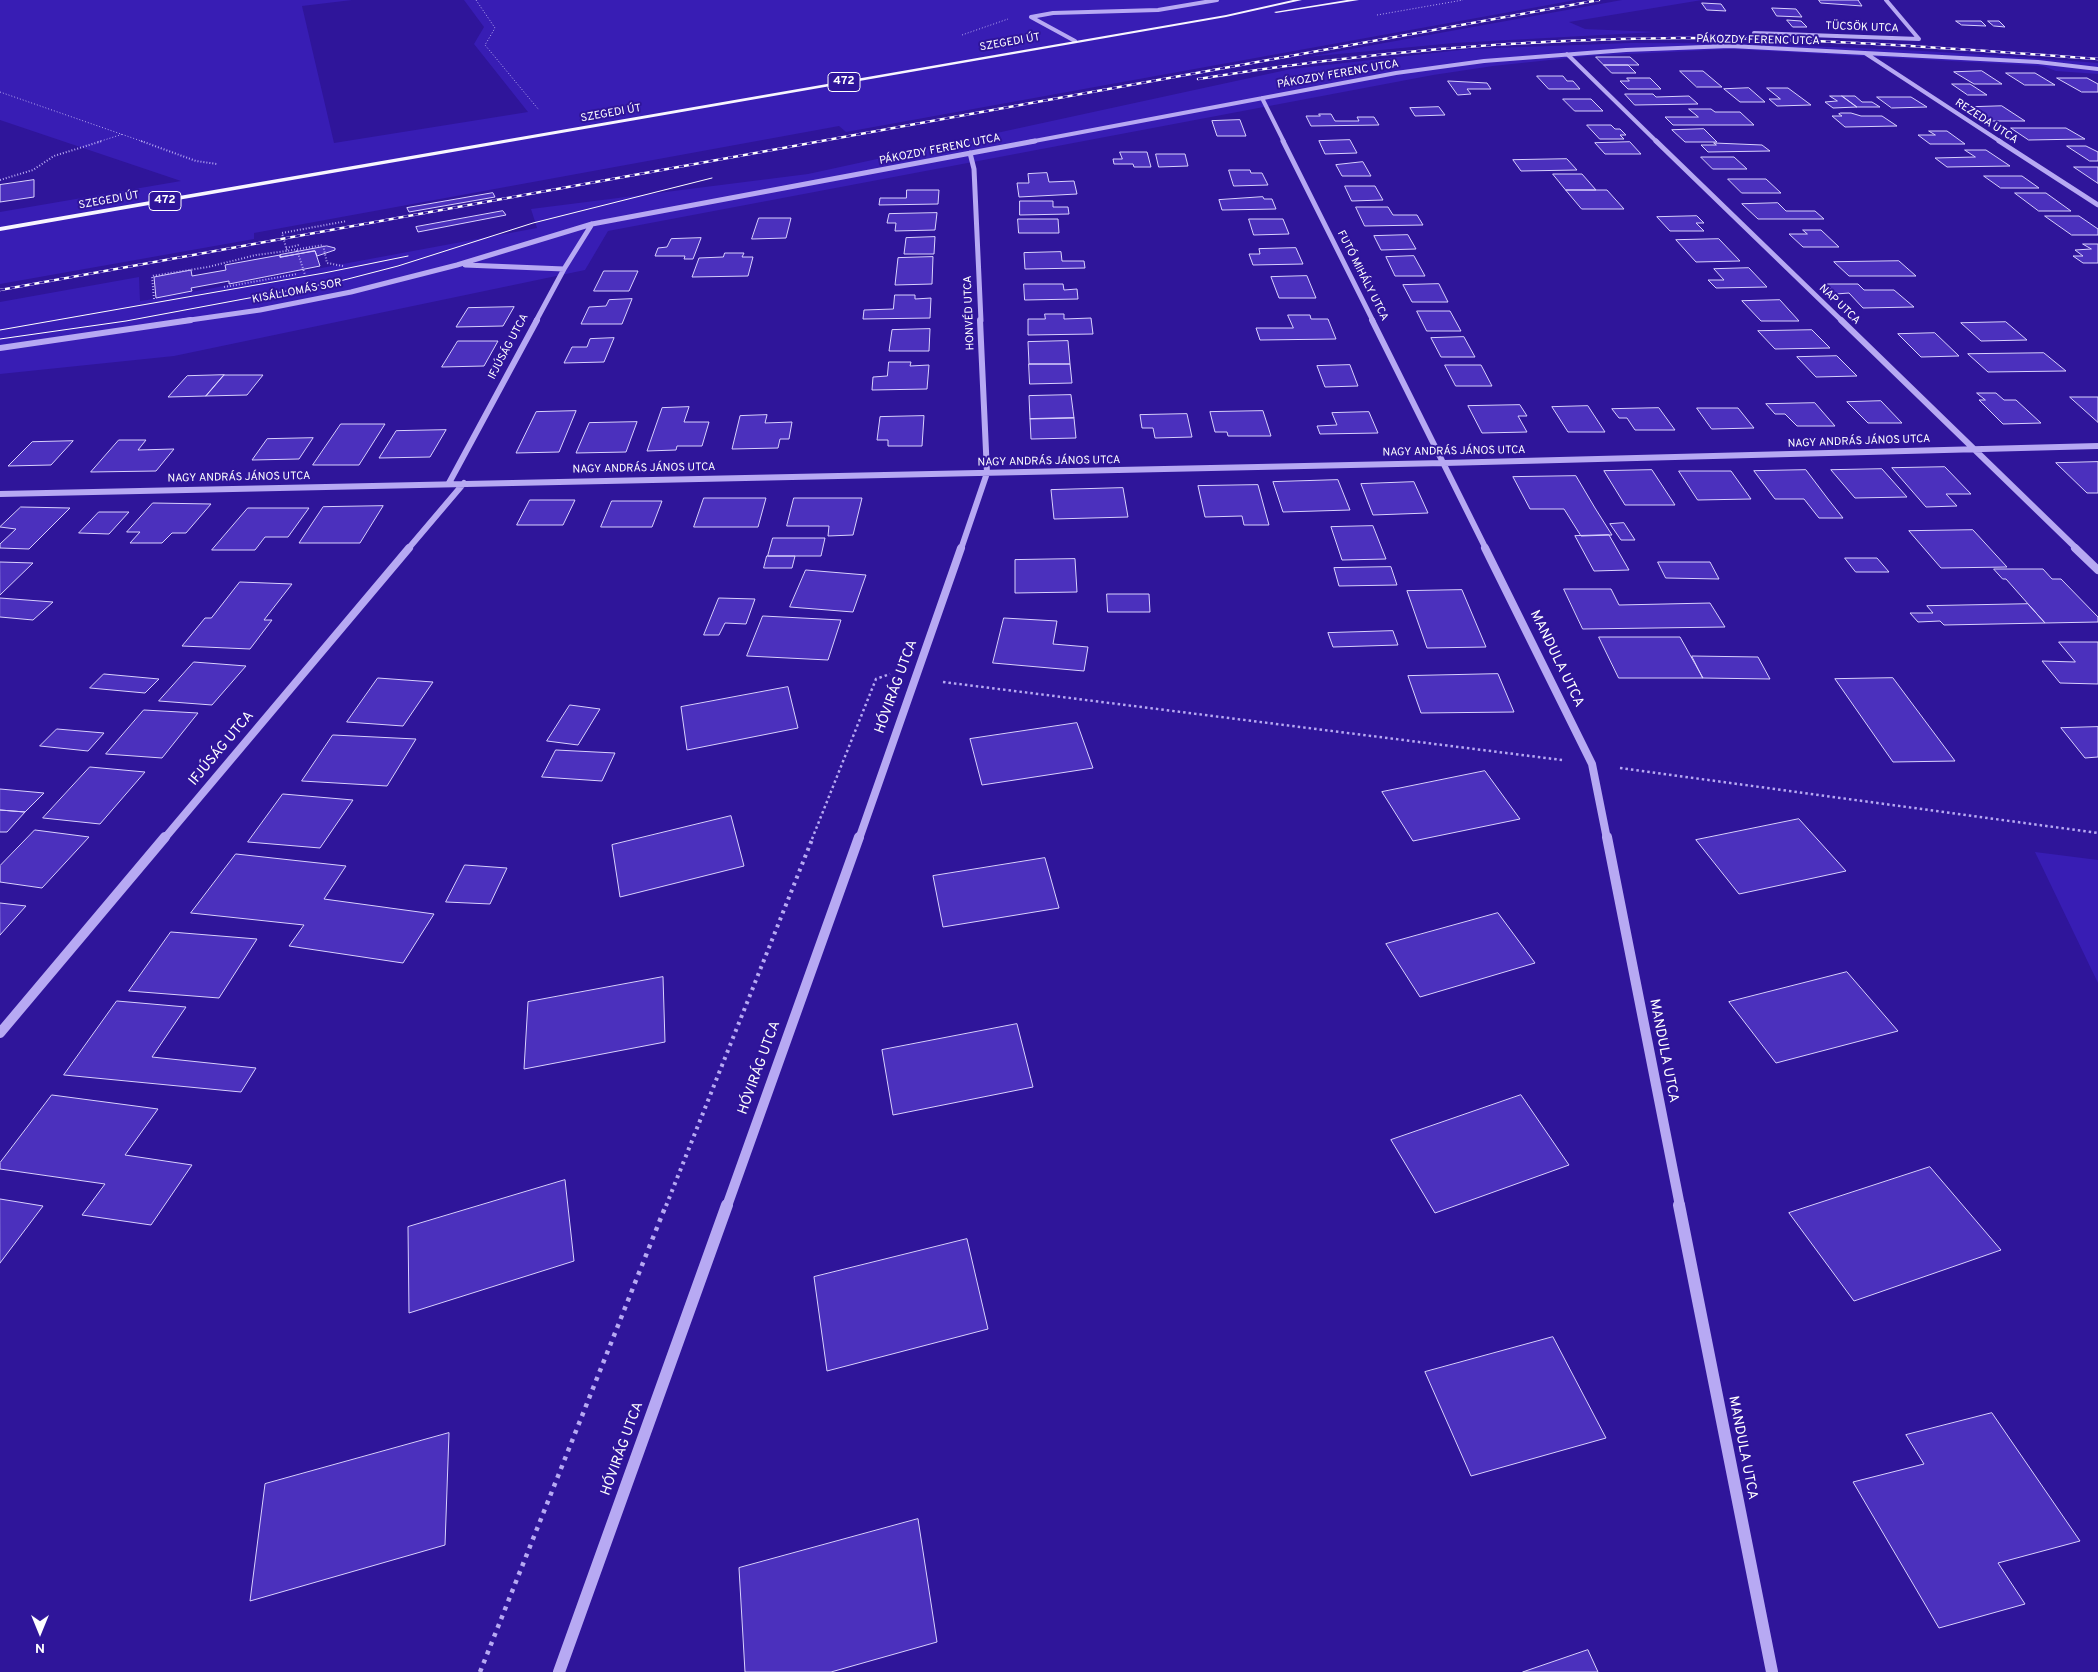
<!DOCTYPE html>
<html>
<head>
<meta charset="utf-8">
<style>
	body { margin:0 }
	#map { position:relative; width:2098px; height:1672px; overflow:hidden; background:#2f159a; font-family:Overpass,sans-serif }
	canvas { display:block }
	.north { position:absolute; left:15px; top:1607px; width:50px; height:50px; -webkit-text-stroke:4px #2f159a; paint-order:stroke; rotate:180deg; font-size:14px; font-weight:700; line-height:20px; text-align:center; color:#fff }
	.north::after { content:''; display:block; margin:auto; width:18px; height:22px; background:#fff; clip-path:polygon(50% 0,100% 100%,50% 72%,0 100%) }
</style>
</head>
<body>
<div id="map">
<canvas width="2098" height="1672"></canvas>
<div class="north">N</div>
</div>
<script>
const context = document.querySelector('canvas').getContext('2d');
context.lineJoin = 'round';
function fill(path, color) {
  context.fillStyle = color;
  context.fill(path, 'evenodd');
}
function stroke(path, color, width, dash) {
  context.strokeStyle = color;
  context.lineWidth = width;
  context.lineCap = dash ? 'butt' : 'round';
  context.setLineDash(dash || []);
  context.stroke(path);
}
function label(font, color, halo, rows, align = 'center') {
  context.font = font + ' Overpass,sans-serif';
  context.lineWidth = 4;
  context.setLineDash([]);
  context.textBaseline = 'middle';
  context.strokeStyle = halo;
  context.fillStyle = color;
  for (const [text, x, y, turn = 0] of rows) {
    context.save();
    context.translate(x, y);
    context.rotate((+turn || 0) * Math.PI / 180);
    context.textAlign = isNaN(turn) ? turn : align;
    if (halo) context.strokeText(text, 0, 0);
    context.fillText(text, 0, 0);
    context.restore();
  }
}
const green = new Path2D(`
	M0 0H352L302 6 334 143 528 112 474 44 484 27 464 0H1576L846 132 839 126 254 233V239L0 284V212L181 181 0 120Z
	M1622 0H1702L1569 22 1585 29 1657 32 1454 43 1307 57Z
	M1630 43C1786 43 1942 50 2098 63V74L2056 71 2043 66 1731 49 1588 56 1493 66 1433 75 608 231 585 270 174 356 0 374V302L139 277 140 301 154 299 537 228 531 209 808 174 1291 69 1469 49Z
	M2035 852 2098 860V983Z`);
const building = new Path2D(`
	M1819 0H1858L1862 6 1821 3Z
	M1702 3 1721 4 1726 11 1707 10Z
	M1772 8 1796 9 1802 17 1777 16Z
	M1787 20 1801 21 1807 27H1793Z
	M1956 21H1981L1986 26 1962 25Z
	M1988 21H1999L2005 27 1994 26Z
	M1596 57H1630L1639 65H1604Z
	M1604 65H1628L1636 73H1612Z
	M1680 71H1703L1722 87H1697Z
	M1982 71 2002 84H1974L1954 72Z
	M2006 73H2035L2055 85H2025Z
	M1537 76H1563L1567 81H1573L1580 89H1549Z
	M1627 78H1650L1661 89H1628L1620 81H1629Z
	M2057 78H2087L2098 84V92H2082Z
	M1448 81 1487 83 1491 89H1467L1471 94 1458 95Z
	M1952 84H1970L1987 95H1968Z
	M1749 88 1765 102H1740L1724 89Z
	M1767 88H1788L1811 105 1777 106 1769 99H1780Z
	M1625 94H1653L1656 97 1689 96 1698 104 1635 105Z
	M1830 96H1842L1857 107 1833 108 1825 102 1837 101Z
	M1842 96H1855L1862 102H1872L1880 107H1857Z
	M1877 97H1911L1927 107 1892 108Z
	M1563 99H1591L1603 111H1575Z
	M2002 106 2025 121H1992L1970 107Z
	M1439 107 1445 115 1415 116 1410 108Z
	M1689 109H1711L1715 112H1740L1754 125H1673L1665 117H1698Z
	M1841 113H1851L1861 116H1882L1897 126 1845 127 1832 116H1842L1839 114Z
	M1319 114H1331L1335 121H1359L1357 117H1374L1379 125 1311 126 1306 116H1320Z
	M1240 120 1246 136H1217L1212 121Z
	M1587 125H1611L1615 129H1620L1626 135H1620L1624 139H1600Z
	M2011 128H2066L2085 139 2029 140Z
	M1704 129 1717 142H1685L1672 130Z
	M1929 131H1947L1965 144H1930L1918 135H1935Z
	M1350 140 1357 153 1325 154 1319 141Z
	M1630 142 1641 154H1605L1595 143Z
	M1714 143 1762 145 1770 151 1708 152 1701 145H1716Z
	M2067 146H2086L2098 152V161H2090Z
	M1965 150H1986L2010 166 1947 167 1935 158 1975 157Z
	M1120 152H1147L1151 167H1134L1133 164H1114L1113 159H1122Z
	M1156 154H1185L1188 166 1159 167Z
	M1701 157H1734L1747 169H1713Z
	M1567 159 1577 170 1521 171 1513 160Z
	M1363 162 1371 176H1342L1336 165Z
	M2074 167H2098V183Z
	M1229 170H1250L1251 173H1262L1268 185 1234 186Z
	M1047 173 1049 182 1074 181 1077 194 1019 197 1017 183H1029L1028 174Z
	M1553 174H1582L1596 190H1566Z
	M1984 176H2022L2039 188H2001Z
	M1728 179H1766L1781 193H1742Z
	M34 180V197L0 202V185Z
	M1345 186H1375L1383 200 1352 201Z
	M907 190H939L938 204 879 205 880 198H906Z
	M1566 190H1607L1624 209H1582Z
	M493 193 495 197 409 212 407 208Z
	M2015 193H2046L2071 211H2039Z
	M1263 197 1264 199H1272L1276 209 1222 210 1219 200Z
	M1020 201H1053V207H1068L1069 214 1020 215Z
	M1778 203 1786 211H1815L1824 219H1758L1742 204Z
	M1356 207H1388L1393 215H1417L1423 225 1365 226Z
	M503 211 506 215 418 232 416 227Z
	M937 213 935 230 895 231 896 223H887L889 214Z
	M1697 216 1704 223H1696L1704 231H1670L1657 217Z
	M2045 216H2079L2098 229V235H2072Z
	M759 218H791L786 238 752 239Z
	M1018 219H1058L1059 233H1019Z
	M1249 219H1283L1289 234 1254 235Z
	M1803 230H1821L1839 247H1803L1789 234H1807Z
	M1408 235 1416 249 1381 250 1374 236Z
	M935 237 934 254H904L906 238Z
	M701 238 693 259H684L685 256H655L658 248 667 247 671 239Z
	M1719 239 1740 261 1696 262 1676 240Z
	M2083 244H2098V263H2083L2073 256H2083L2075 250 2091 249Z
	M327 246 335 248V250L317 256 315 251 280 257V255Z
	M1296 248 1303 264 1253 265 1249 254H1260L1259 249Z
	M315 251 320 266 229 284V281L191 288 192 291 156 298 154 277 191 270 192 276 226 270 225 265 280 255V257Z
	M1061 252 1062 261H1084L1085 268 1025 269 1024 253Z
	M725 253H744L742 257H753L748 276 692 277 699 258 723 257Z
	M1414 256 1425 276H1395L1386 257Z
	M933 257 932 284 895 285 898 258Z
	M1899 261 1916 276H1849L1834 262Z
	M1749 268 1767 287 1716 288 1708 280H1724L1714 269Z
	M604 271H638L629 291H594Z
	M1307 276 1316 298H1279L1271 277Z
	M1024 284H1063L1064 290 1077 289 1078 299 1025 300Z
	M1439 284 1448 302H1412L1403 285Z
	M1826 284H1858L1864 290H1894L1914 307 1863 308 1849 293 1836 294Z
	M895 295H915V299L931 298 930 318 863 319 864 310 893 309Z
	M632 299 622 324H581L589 307 606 306 609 300Z
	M1780 300 1799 321H1761L1742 301Z
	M514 307 503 326 456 327 468 308Z
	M1417 311H1450L1461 331H1427Z
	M1045 314H1064V319L1091 318 1093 334 1028 335V319H1045Z
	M1288 315H1310L1311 319H1328L1336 339 1260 340 1256 328H1293Z
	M2006 322 2027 340 1981 341 1961 323Z
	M930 329 929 351H889L892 330Z
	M1812 330 1830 348 1775 349 1758 331Z
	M1935 333 1959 356 1921 357 1898 334Z
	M1464 337 1475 357H1441L1431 338Z
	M614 338 604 362 564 363 572 347H587L590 339Z
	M458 341H498L484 366 442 367Z
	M1068 341 1070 364H1029L1028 342Z
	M2044 353 2066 371 1988 372 1968 354Z
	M1837 356 1857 376 1816 377 1797 357Z
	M889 362H911L910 366 929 365 927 389 872 390 873 377 887 376Z
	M1029 364H1070L1072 383 1030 384Z
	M1350 365 1358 386 1325 387 1317 366Z
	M1445 365H1481L1492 386H1456Z
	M224 375 206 396 168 397 187 376Z
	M224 375H263L247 395 206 396Z
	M1977 393H1996L2004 400H2016L2041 423 2003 424 1979 400H1985Z
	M1071 395 1074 418 1030 419 1029 396Z
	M2070 397H2098V422Z
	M1881 401 1902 423H1868L1847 402Z
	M1815 403 1835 426H1797L1785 414H1775L1766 404Z
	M1520 405 1527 416H1518L1527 432 1482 433 1468 406Z
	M1588 406 1605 432H1568L1552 407Z
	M689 407 684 422H709L702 446H677L676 450 647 451 662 408Z
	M1659 408 1675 430H1635L1627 418H1619L1612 409Z
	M1697 408H1738L1754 428 1712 429Z
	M576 411 559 452 516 453 536 412Z
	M1263 411 1271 436H1228L1227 432H1215L1210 412Z
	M1369 412 1378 433 1320 434 1317 426 1337 425 1332 413Z
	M1187 414 1192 437 1155 438 1153 428H1142L1140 415Z
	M767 415 765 423 792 422 789 439H780L778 448 732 449 740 416Z
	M924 416 922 446H888V440H877L880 417Z
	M1074 418 1076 438 1031 439 1030 419Z
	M637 422 626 452 576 453 589 423Z
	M341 424H385L359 465H313Z
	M446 430 430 457 379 458 396 431Z
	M313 438 299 459 252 460 267 439Z
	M119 440H146L138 450 174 449 156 471 91 472Z
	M73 441 51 465 8 466 32 442Z
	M2098 462V493H2087L2056 463Z
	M1945 467 1971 494H1946L1957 506 1926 507 1892 468Z
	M1882 469 1907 497 1855 498 1831 470Z
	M1652 470 1675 505H1625L1604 471Z
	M1806 470 1828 499 1843 518H1819L1804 499H1775L1754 471Z
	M1679 471H1731L1751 499 1698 500Z
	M1576 476 1595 508 1612 535 1581 536 1564 509H1530L1513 477Z
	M1338 480 1350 510 1283 512 1273 482Z
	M1414 482 1428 513 1373 515 1361 484Z
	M1258 485 1269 525H1244L1242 516 1205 517 1198 486Z
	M1123 488 1128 517 1054 519 1051 490Z
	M704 498H766L758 527H694Z
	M794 498H862L853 535 828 536 829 526H787Z
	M530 500H575L563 525H517Z
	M612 501H662L652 527H601Z
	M153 503 211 504 186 533H172L162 543H130L140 532H127Z
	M383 506 360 543H299L323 507Z
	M21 507 70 508 29 549 0 548V544L16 529 0 527Z
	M248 508H309L288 537H265L255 550H212Z
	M99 512H129L109 534 79 533Z
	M1624 523 1635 540H1621L1610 524Z
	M1373 526 1386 559 1342 560 1331 527Z
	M1973 530 2007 567 1941 568 1909 531Z
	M1609 535 1629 570 1594 571 1575 536Z
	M773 538H825L821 556H768Z
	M767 556H795L792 568H764Z
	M1845 558H1877L1889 572H1856Z
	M1075 559 1077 592 1015 593V560Z
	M0 562 33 563 0 595Z
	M1658 562H1710L1719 579 1666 578Z
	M1391 567 1397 585 1339 586 1334 568Z
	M1994 569H2043L2052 579H2061L2098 617V622L2045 623 2006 579H2003Z
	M806 570 866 575 853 612 790 607Z
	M240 582 292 584 264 620H272L250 649 182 646 205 618H211Z
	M1564 589H1611L1619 605 1710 603 1725 627 1583 629Z
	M1462 590 1486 647 1427 648 1407 591Z
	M1107 594H1149L1150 612H1108Z
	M0 598 53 602 33 620 0 617Z
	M719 598 755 599 746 624 725 623 719 635H704Z
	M2028 604 2045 623 1944 625 1940 621 1918 622 1910 613H1933L1927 606Z
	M763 616 841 620 828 660 747 656Z
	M1004 618 1057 621 1053 644 1088 647 1084 671 993 663Z
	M1393 631 1398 645 1333 647 1328 633Z
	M1599 637H1680L1703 678H1619Z
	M2059 642H2098V684L2060 683 2042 661 2075 662Z
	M1692 656 1758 657 1770 679 1703 678Z
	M194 662 246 666 212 705 159 701Z
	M104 674 159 679 145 693 90 688Z
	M1498 674 1514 712 1421 713 1408 676Z
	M378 678 433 682 403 726 347 722Z
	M1893 678 1955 761 1893 762 1835 679Z
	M788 687 798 728 687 750 681 707Z
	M570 705 600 709 578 745 547 741Z
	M144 710 198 713 162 758 106 754Z
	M1077 723 1093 768 982 785 970 739Z
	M2098 727V757L2085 758 2061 728Z
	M57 729 104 733 88 751 40 746Z
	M333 735 416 739 387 786 302 781Z
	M556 750 615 753 602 781 542 777Z
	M90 767 145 772 100 824 43 818Z
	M1485 771 1520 819 1413 841 1382 792Z
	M0 789 44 793 25 812 0 810Z
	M283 794 353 800 320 848 248 842Z
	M0 810 25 812 7 832H0Z
	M731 816 744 866 620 897 612 845Z
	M1799 819 1846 871 1739 894 1696 840Z
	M35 830 89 837 42 888 0 882V866Z
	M236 854 346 866 324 899 434 914 403 963 289 946 304 925 191 913Z
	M1045 858 1059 908 943 927 933 876Z
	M465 865 507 868 490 904 446 902Z
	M0 903 26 906 0 935Z
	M1498 913 1535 963 1420 997 1386 944Z
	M171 932 257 939 219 998 129 991Z
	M1847 972 1898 1031 1776 1063 1729 1002Z
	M663 977 665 1042 524 1069 528 1002Z
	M117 1001 186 1007 152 1057 256 1068 241 1092 64 1075Z
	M1017 1024 1033 1087 893 1115 882 1050Z
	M52 1095 158 1109 125 1155 192 1165 151 1225 82 1215 105 1184 0 1169V1163Z
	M1521 1095 1569 1165 1435 1213 1391 1140Z
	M1930 1167 2001 1250 1854 1301 1789 1213Z
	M565 1180 574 1261 409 1313 408 1227Z
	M0 1199 43 1206 0 1263Z
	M967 1239 988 1329 827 1371 814 1277Z
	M1553 1337 1606 1438 1471 1476 1425 1372Z
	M1992 1413 2080 1541 1998 1563 2025 1604 1939 1628 1853 1482 1924 1464 1906 1435Z
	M449 1433 445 1545 250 1601 265 1484Z
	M918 1519 937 1642 831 1672H745L739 1568Z
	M1588 1650 1598 1672H1523Z`);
const pathFar4 = new Path2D(`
	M476 0 495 28 485 45 539 110
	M1377 15 1463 0
	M962 35 1008 19
	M0 92 144 142
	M98 142 123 134`);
const pathFar3 = new Path2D(`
	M141 141 196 161 217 164
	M0 180 33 170 54 156 102 141
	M286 248 299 245
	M297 250 305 275
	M343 266 327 263 323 245 287 251 282 233 347 221
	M224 287 297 274
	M154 299 152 276 208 267 256 255 287 251`);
const pathFar2 = new Path2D(`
	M943 682 1562 760
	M1620 768 2098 833
	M812 839 876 679 890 674`);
const pathFar1 = new Path2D(`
	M666 1206 813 837`);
const path = new Path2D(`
	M480 1672 666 1205`);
const minorFar5 = new Path2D(`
	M1754 33 1919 39 1886 0
	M1075 41 1031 17 1053 13 1158 10 1217 0
	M1865 53 2001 142
	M1567 54 1657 142
	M1262 98 1284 142
	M1029 142 1396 73 1484 61 1626 50 1730 46 2038 62 2098 69`);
const minorFar4 = new Path2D(`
	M1283 141 1373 321
	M1656 141 1842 321
	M1999 141 2098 205
	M970 153 974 169 981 321
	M465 265 564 269
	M183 321 260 310 351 292 457 265 592 224 1035 141
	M536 321 564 269 592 224`);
const minorFar3 = new Path2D(`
	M1372 320 1486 549
	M1841 320 2077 549
	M0 348 191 320
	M449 483 537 320
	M0 494 1444 463 2098 446
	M408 549 464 483
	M961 549 987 473 980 320`);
const minorFar2 = new Path2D(`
	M1485 548 1592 764 1607 839
	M2075 548 2098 570
	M164 839 409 548
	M859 839 961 548`);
const minorFar1 = new Path2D(`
	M1607 837 1680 1206
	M0 1033 165 837
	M727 1206 859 837`);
const minor = new Path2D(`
	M1679 1205 1772 1672
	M559 1672 727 1205`);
const major = new Path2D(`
	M1293 0H1302L1226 17 0 231V227L1226 15Z
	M1347 0H1359L1276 13 1274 12Z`);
const tram = new Path2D(`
	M0 330 324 273 408 256
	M0 339 126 321 340 281 398 266 533 223 712 178`);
const rail = new Path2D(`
	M1198 79C1358 53 1519 39 1681 38 1820 38 1959 49 2098 59
	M0 290 1599 0`);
const farStreetnames = [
	["TÜCSÖK UTCA",1862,28,2],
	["PÁKOZDY FERENC UTCA",1758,41,1],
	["SZEGEDI ÚT",1010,43,-10],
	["PÁKOZDY FERENC UTCA",1338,75,-10],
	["SZEGEDI ÚT",611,114,-10],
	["REZEDA UTCA",1986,122,33],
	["PÁKOZDY FERENC UTCA",940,150,-11],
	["SZEGEDI ÚT",109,201,-10],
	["FUTÓ MIHÁLY UTCA",1362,276,63],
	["KISÁLLOMÁS SOR",297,292,-11],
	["NAP UTCA",1839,305,44],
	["HONVÉD UTCA",970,313,-92],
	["IFJÚSÁG UTCA",509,347,-62],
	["NAGY ANDRÁS JÁNOS UTCA",1859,442,-2],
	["NAGY ANDRÁS JÁNOS UTCA",1454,452,-1],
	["NAGY ANDRÁS JÁNOS UTCA",1049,462,-1],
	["NAGY ANDRÁS JÁNOS UTCA",644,469,-1],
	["NAGY ANDRÁS JÁNOS UTCA",239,478,-1]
];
const shields = [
	[844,82,32],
	[165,201,32]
];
const shieldNames = [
	["472",844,82],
	["472",165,201]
];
const streetNames = [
	["MANDULA UTCA",1556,659,64],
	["HÓVIRÁG UTCA",897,687,-70],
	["IFJÚSÁG UTCA",222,749,-50],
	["MANDULA UTCA",1663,1051,79],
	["HÓVIRÁG UTCA",760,1068,-70],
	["MANDULA UTCA",1742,1448,79],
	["HÓVIRÁG UTCA",623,1449,-70]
];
fill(green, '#381db4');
fill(building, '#4b30bd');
stroke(building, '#d9d1fd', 1);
stroke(pathFar4, '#b7a9f3', 1, [1, 2]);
stroke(pathFar3, '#b7a9f3', 2, [1, 2]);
stroke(pathFar2, '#b7a9f3', 2.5, [2.5, 3]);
stroke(pathFar1, '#b7a9f3', 4, [3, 4.5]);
stroke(path, '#b7a9f3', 4.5, [4, 5.5]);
stroke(minorFar5, '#b7a9f3', 4);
stroke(minorFar4, '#b7a9f3', 5);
stroke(minorFar3, '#b7a9f3', 6);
stroke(minorFar2, '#b7a9f3', 8);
stroke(minorFar1, '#b7a9f3', 10);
stroke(minor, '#b7a9f3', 12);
fill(major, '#f7f5ff');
stroke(tram, '#fff', 1);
stroke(rail, '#fff', 2.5);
stroke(rail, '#2f159a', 2, [5]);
label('11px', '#fff', '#2f159a', farStreetnames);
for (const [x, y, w] of shields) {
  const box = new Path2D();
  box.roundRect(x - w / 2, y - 9.5, w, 19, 4);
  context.fillStyle = '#2f159a';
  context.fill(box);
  stroke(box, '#fff', 1);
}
label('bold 12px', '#fff', null, shieldNames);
label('14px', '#fff', '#2f159a', streetNames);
</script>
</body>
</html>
